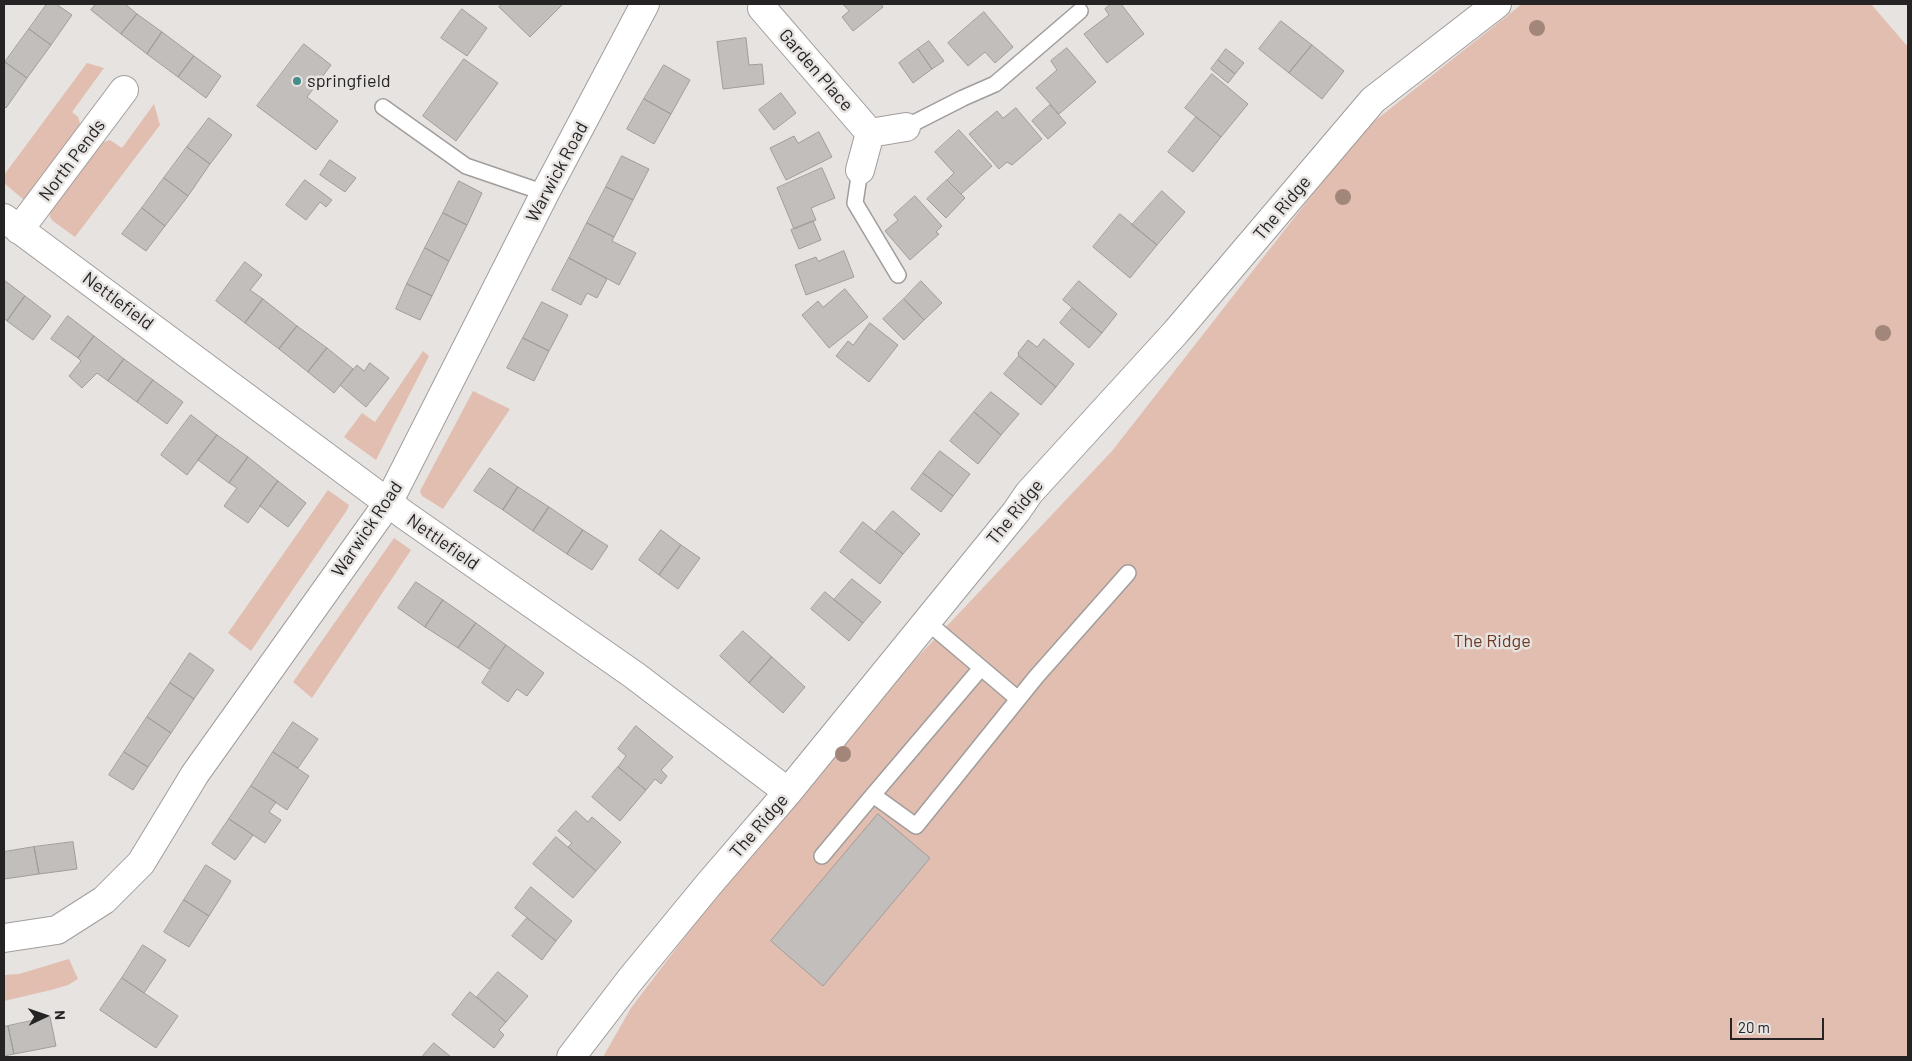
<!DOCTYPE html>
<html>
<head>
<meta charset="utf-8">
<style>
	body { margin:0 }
	#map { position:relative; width:1912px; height:1061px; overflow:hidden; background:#e7e3e1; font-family:Barlow,sans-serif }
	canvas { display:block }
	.frame { position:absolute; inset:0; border:5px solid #252323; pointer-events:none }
	.north { position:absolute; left:20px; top:991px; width:50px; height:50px; -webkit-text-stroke:4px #e7e3e1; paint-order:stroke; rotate:87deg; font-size:14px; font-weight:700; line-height:20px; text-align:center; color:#252323 }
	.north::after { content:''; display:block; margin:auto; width:18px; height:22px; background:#252323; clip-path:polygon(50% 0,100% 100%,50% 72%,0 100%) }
	.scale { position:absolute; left:1730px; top:1018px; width:94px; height:22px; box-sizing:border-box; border:2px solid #252323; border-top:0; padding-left:6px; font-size:15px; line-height:18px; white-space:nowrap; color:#252323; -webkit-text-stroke:4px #e7e3e1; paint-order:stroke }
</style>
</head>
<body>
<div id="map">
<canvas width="1912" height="1061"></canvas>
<div class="frame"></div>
<div class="north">N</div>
<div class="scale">20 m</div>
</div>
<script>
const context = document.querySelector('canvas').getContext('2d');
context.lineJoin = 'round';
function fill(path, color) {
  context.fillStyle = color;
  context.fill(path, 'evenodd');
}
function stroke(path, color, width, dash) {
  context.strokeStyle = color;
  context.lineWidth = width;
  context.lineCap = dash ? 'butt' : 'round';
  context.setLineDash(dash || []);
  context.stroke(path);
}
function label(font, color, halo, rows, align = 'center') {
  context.font = font + ' Barlow,sans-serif';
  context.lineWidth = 5;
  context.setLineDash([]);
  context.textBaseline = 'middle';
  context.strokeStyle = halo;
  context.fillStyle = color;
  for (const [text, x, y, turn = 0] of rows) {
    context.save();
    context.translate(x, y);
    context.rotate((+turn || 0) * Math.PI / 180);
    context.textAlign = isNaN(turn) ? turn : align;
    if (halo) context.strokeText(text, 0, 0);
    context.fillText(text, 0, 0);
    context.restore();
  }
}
const green = new Path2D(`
	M1522 4H1871L1908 47V1057H603L631 1008 812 769 1112 451 1362 131Z
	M87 63 104 68 72 112 78 117 81 126 31 196 24 200 4 183V175Z
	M154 104 160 125 75 237 53 221C48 216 50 212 53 206L101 143 110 140 122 148Z
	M423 351 429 356 376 460 344 437 362 413 375 422Z
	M473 391 510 409 443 509 422 496 420 491Z
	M328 490 349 505 347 510 251 651 228 633Z
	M394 538 411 550 312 698 293 682Z
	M69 959 78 979 68 985 51 990 4 1001V975L19 974Z`);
const building = new Path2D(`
	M47 4H56L72 15 51 45 29 29Z
	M96 4H125L137 14 121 34 91 10Z
	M503 4H563L530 37 499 7Z
	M843 4H881L883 7 853 31 842 17 849 11Z
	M1111 4H1121L1144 34 1107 63 1084 34 1109 15 1105 9Z
	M462 9 487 28 467 56 441 38Z
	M984 12 1013 47 995 63 985 52 968 66 948 43Z
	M137 14 162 32 147 54 121 34Z
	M1281 21 1312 45 1289 73 1259 49Z
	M29 29 51 45 27 78 5 62Z
	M162 32 194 56 178 77 147 54Z
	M746 38 749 65 762 64 764 84 723 89 717 42Z
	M929 41 944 61 932 69 918 49Z
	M304 44 331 65 307 97 338 121 316 150 257 106Z
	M1312 45 1344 71 1322 99 1289 73Z
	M1067 48 1096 82 1059 114 1036 88 1057 70 1051 61Z
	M918 49 932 69 913 83 899 63Z
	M1226 49 1244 63 1235 74 1218 60Z
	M194 56 221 76 206 98 178 77Z
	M464 59 498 83 456 141 423 116Z
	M1218 60 1235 74 1228 83 1211 69Z
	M5 62 27 78 6 108 4 106Z
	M664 65 690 80 671 114 644 99Z
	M1212 74 1248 104 1221 137 1185 108Z
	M781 93 796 113 774 130 759 110Z
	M644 99 671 114 654 144 627 129Z
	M1050 105 1066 123 1048 139 1032 121Z
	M1016 108 1042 139 1012 165 1007 162 999 169 969 134 997 111 1003 118Z
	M1196 117 1221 137 1193 172 1168 152Z
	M209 118 232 135 210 164 187 147Z
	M959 130 992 166 961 194 947 180 954 173 935 152Z
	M819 132 832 157 786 180 770 148 794 136 798 143Z
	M187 147 210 164 188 196 164 178Z
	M622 156 649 169 633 200 606 187Z
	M330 160 356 178 345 192 320 175Z
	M822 168 835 198 811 208 816 220 794 229 777 188Z
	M164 178 188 196 165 226 142 208Z
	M305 180 332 200 326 207 320 202 306 220 286 205Z
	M947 180 965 198 946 218 927 199Z
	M459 181 482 193 467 225 443 213Z
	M606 187 633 200 614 237 587 223Z
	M1162 191 1185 212 1157 245 1132 225Z
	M915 196 942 226 936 232 939 234 910 260 885 231 898 220 894 215Z
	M142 208 165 226 146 251 122 234Z
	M443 213 467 225 449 261 425 248Z
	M1120 214 1157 245 1130 278 1093 247Z
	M813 221 821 240 799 249 791 230Z
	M587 223 614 237 612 241 636 253 619 285 569 258Z
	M425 248 449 261 432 296 407 284Z
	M844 251 854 277 806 295 795 265 816 257 818 261Z
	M569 258 607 279 597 298 587 293 581 305 552 290Z
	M245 262 262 275 250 290 263 299 245 323 216 301Z
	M4 280 25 296 7 321 4 318Z
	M921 281 942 303 924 320 904 299Z
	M1079 281 1117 314 1102 333 1063 300Z
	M407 284 432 296 420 320 396 309Z
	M845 289 868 317 829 348 802 315 818 301 823 307Z
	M25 296 51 316 33 340 7 321Z
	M263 299 297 326 279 349 245 323Z
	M904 299 924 320 904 340 883 319Z
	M542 302 568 315 549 351 523 338Z
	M1072 308 1102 333 1089 348 1060 323Z
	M68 316 94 336 78 358 51 339Z
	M870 323 898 345 869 382 836 356 848 341 853 345Z
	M297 326 327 348 308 372 279 349Z
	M94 336 124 359 108 381 97 373 82 388 69 376 81 361 78 358Z
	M523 338 549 351 534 381 507 368Z
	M1044 339 1074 364 1056 387 1019 356 1018 353 1028 340 1037 347Z
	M327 348 353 369 334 393 308 372Z
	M1019 356 1056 387 1041 405 1004 374Z
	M124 359 153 380 137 402 108 381Z
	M370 363 389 378 366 407 340 385 357 365 364 371Z
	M153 380 183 402 167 424 137 402Z
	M991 392 1019 414 1001 435 974 412Z
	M974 412 1001 435 978 464 950 441Z
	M191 415 217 435 187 475 161 455Z
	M217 435 248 457 229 483 198 460Z
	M940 451 970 474 953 496 923 473Z
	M248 457 278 481 248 523 224 506 237 488 229 483Z
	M490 468 518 487 503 510 474 491Z
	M923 473 953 496 941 512 911 489Z
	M278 481 306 503 288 527 260 506Z
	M518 487 549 507 533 531 503 510Z
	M549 507 583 530 567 554 533 531Z
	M893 511 920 534 903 554 875 532Z
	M863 522 903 554 880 584 840 552Z
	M583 530 608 546 592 570 567 554Z
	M661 530 681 545 659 575 639 560Z
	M681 545 700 558 678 589 659 575Z
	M852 579 881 602 863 623 834 600Z
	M416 582 443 600 425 627 398 608Z
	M825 592 863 623 849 641 811 609Z
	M443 600 476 623 458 648 425 627Z
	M476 623 506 645 489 669 458 648Z
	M743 631 772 657 749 683 720 656Z
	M506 645 544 673 527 696 517 689 508 702 482 683Z
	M190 653 214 670 194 699 170 683Z
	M772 657 805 687 783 713 749 683Z
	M170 683 194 699 171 733 147 717Z
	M147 717 171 733 148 767 124 752Z
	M293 722 318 739 298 768 273 752Z
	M636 726 673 757 661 770 667 776 661 784 655 779 646 790 618 767 626 756 618 749Z
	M124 752 148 767 133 790 109 775Z
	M273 752 309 776 287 810 251 786Z
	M618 767 646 790 620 821 592 797Z
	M251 786 276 802 269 812 281 820 265 843 229 819Z
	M576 811 588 822 592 817 621 842 596 871 568 847 572 843 558 831Z
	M878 814 930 858 823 986 771 941Z
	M229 819 253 835 235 860 212 844Z
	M556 837 596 871 573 898 533 864Z
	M73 842 77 869 39 874 34 847Z
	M34 847 39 874 4 879V852Z
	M206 865 231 881 209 916 184 900Z
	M531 887 572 921 556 941 515 908Z
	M184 900 209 916 189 947 164 932Z
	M527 918 556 941 542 960 512 936Z
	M143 945 166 960 144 993 122 978Z
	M498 972 528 996 506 1022 477 997Z
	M122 978 178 1016 156 1048 100 1010Z
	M470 992 506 1022 499 1030 504 1035 494 1048 452 1015Z
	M50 1017 56 1046 14 1054 8 1026Z
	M4 1026H8L14 1054 4 1056Z
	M434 1043 451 1057H422Z`);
const service = new Path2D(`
	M383 107 466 166 545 193
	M906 127 963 98 995 84 1080 11
	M860 170 855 203 898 275
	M926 621 1018 699
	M981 668 873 795 916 826 1036 677 1128 573
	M822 856 873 795`);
const minor = new Path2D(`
	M762 8 870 133
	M860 170 870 133 906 127
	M4 218 406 516 634 675 788 792
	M19 230 124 90
	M4 938 57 930 104 900 141 863 195 774 388 503 545 193 645 4
	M571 1057 630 980 709 884 788 792 1016 512 1029 493 1176 332 1373 100 1497 4`);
const trees = [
	[1537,28],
	[1343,197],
	[1883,333],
	[843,754]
];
const markers = [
	[297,81,5,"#448b89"]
];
const streetNames = [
	["Garden Place",816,70,49],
	["North Pends",72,160,-53],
	["Warwick Road",557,172,-62],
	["The Ridge",1282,208,-50],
	["Nettlefield",118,301,37],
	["The Ridge",1015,512,-51],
	["Warwick Road",367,529,-56],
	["Nettlefield",443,542,35],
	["The Ridge",759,826,-49]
];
const poiNames = [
	["springfield",307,81]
];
const parkNames = [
	["The Ridge",1492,641]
];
fill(green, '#e1beb0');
fill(building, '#c2bebc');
stroke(building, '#a09c9a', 1);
stroke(service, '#a19d9c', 18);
stroke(minor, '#a19d9c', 30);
stroke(service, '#fff', 15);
stroke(minor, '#fff', 28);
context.fillStyle = '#a3867a';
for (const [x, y] of trees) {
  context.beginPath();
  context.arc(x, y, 8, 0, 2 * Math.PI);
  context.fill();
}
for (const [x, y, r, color] of markers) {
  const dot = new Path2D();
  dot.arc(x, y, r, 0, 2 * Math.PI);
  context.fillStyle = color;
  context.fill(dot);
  stroke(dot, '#e7e3e1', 2);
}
label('18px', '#252323', '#e7e3e1', streetNames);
label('18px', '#252323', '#e7e3e1', poiNames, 'left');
label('18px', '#6c3a26', '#e7e3e1', parkNames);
</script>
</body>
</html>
